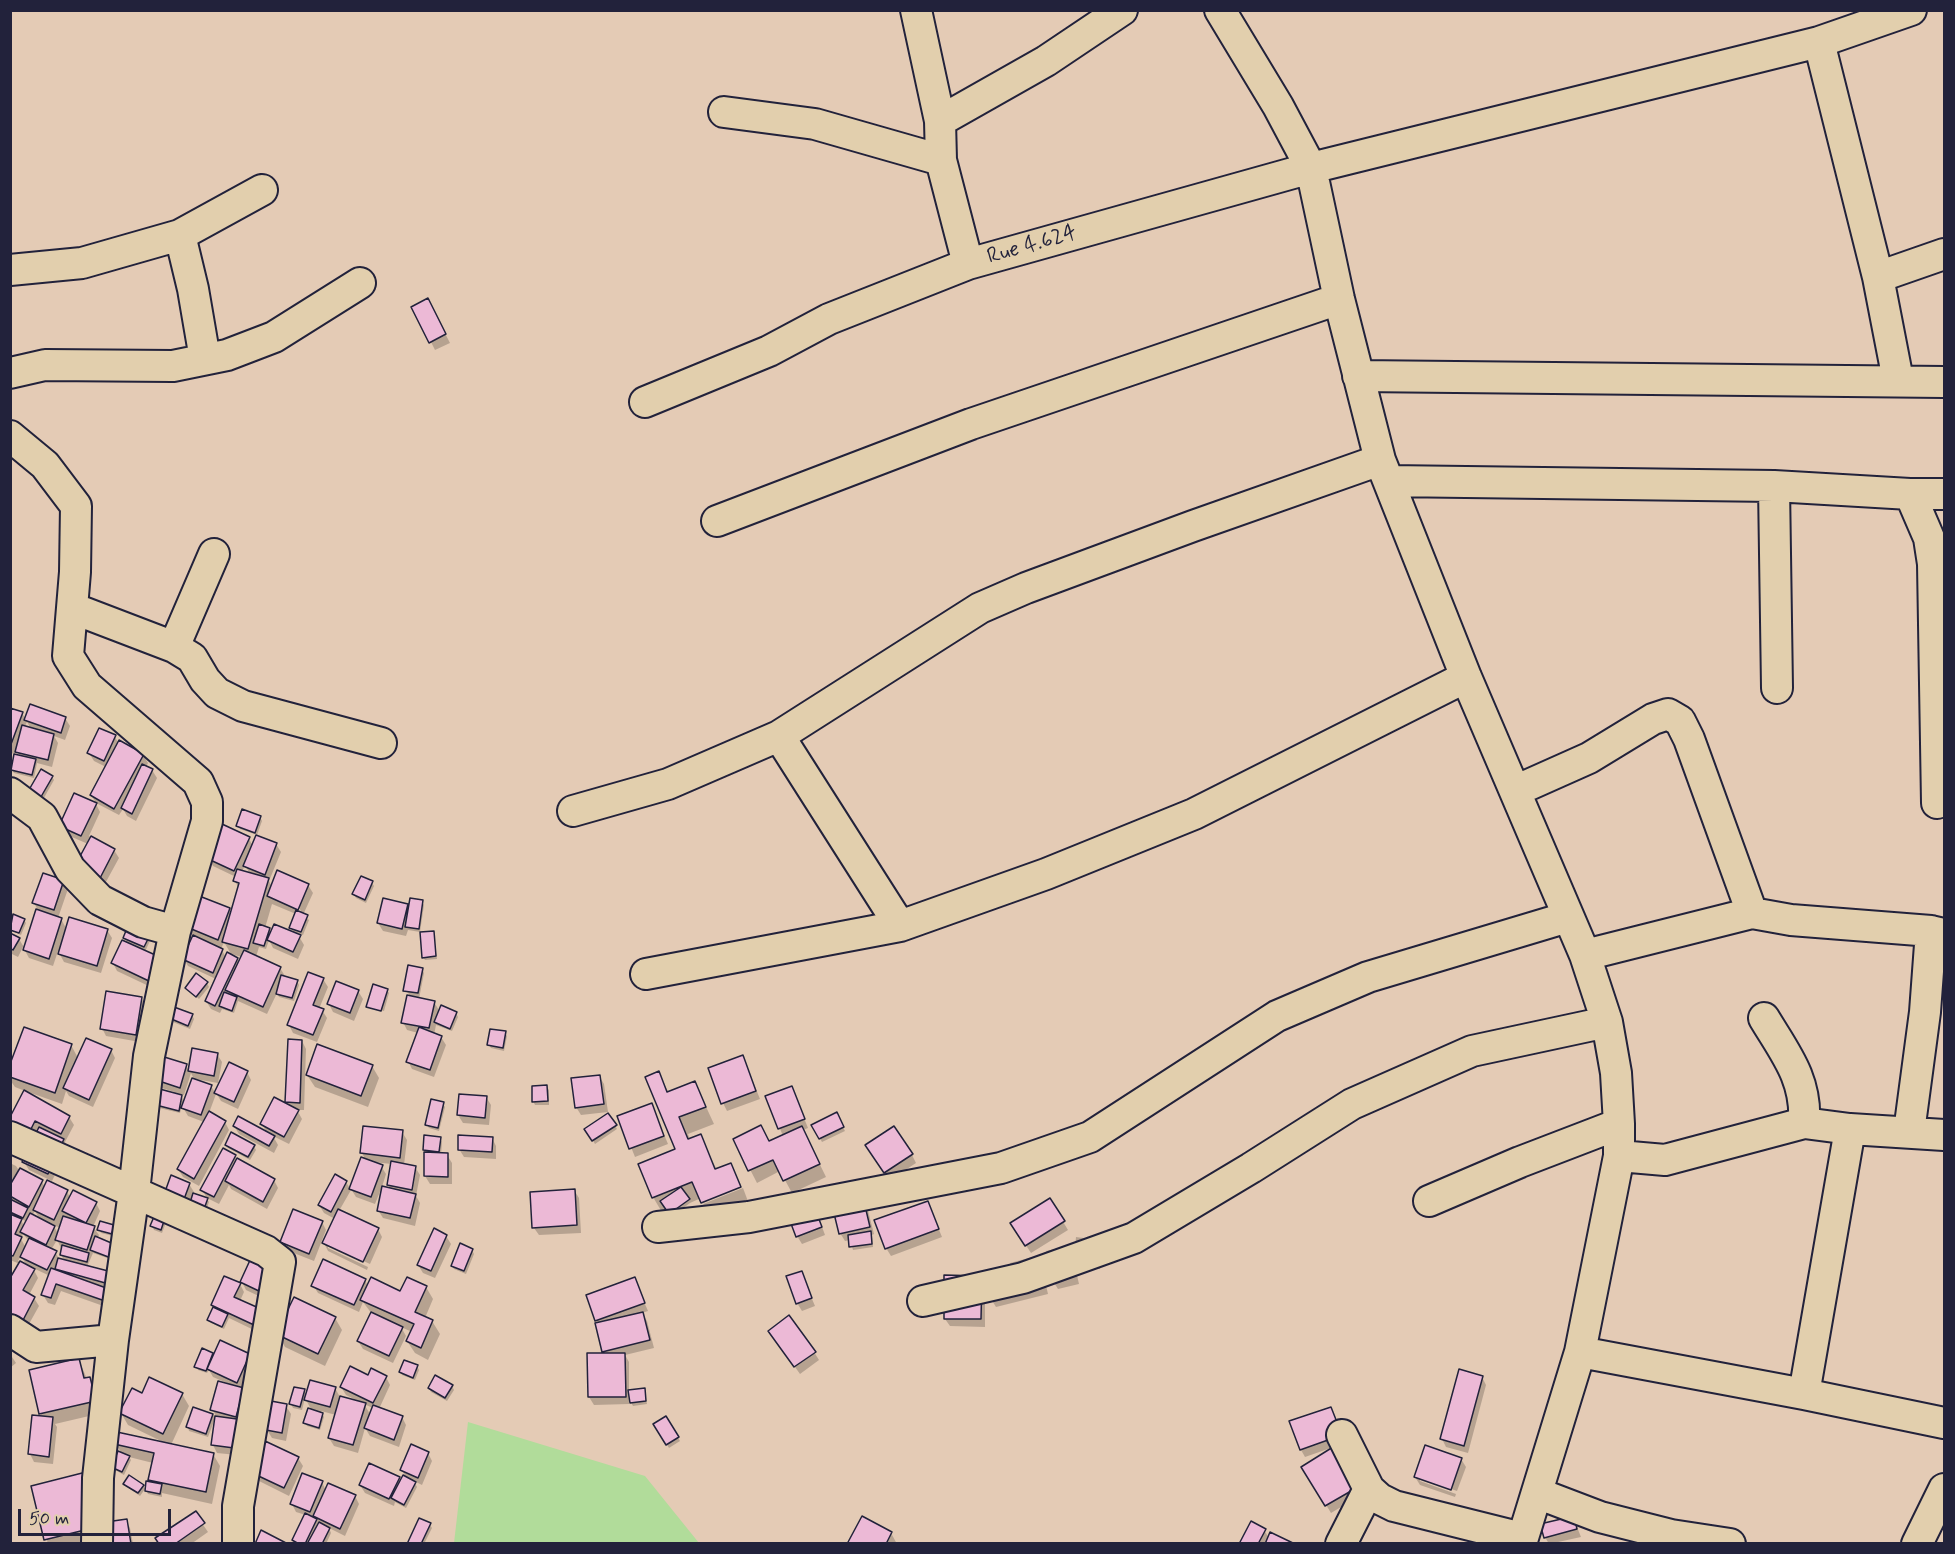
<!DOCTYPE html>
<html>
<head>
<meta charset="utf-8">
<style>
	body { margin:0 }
	#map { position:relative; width:1955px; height:1554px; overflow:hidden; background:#e4cbb5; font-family:Mynerve,sans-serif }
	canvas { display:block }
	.frame { position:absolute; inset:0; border:12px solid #22223b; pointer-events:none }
	.scale { position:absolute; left:18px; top:1509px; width:153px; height:27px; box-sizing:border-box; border:3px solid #22223b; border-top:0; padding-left:8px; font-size:18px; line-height:21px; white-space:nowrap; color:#22223b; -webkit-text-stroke:4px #e2cfad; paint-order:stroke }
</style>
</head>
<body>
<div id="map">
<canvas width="1955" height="1554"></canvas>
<div class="frame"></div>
<div class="scale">50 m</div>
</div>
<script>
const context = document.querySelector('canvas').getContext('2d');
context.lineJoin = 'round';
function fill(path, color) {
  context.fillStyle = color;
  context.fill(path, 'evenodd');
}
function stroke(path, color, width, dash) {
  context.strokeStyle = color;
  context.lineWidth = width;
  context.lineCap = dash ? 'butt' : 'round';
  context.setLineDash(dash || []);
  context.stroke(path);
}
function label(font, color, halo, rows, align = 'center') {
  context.font = font + ' Mynerve,sans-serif';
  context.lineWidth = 4.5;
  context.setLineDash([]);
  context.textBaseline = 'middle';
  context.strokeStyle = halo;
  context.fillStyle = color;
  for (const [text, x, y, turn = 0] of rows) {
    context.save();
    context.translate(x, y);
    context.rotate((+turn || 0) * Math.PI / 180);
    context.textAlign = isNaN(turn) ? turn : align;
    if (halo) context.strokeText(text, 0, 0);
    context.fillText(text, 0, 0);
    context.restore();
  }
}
const green = new Path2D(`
	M468 1422 645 1476 699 1543H454Z`);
const shadow = new Path2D(`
	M432 308 450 343 435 350 431 342Z
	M10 709 22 713 26 720 65 718 70 726 65 740 54 736 58 743 52 767 37 763 34 778 14 773 12 770 20 756 16 750 15 754 10 753ZM27 722 31 729 24 728Z
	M115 737 119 744 143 755 148 763 146 767 152 770 157 778 136 821 127 816 123 809 119 815 96 803 91 795 106 767 94 761 89 753Z
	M52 777 54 780 40 805 30 799Z
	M96 804 100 812 89 836 114 850 119 858 101 891 88 844 65 834 61 826Z
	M260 817 262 821 257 835 240 829 238 826Z
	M249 839 253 846 276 844 281 852 269 881 272 887 308 885 313 893 303 915 309 920 303 935 297 933 304 945 298 959 273 948 269 940 266 949 259 947 256 957 280 968 285 976 297 981 299 985 294 1001 279 997 277 993 267 1014 238 1001 234 1013 222 1009 220 1013 211 1009 206 1001 216 979 188 966 184 959 194 936 183 931 229 910 232 914 239 889 235 881 236 877 213 866 208 858ZM245 865 250 874 242 872ZM296 902 302 913H298L293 904ZM272 904 296 914 291 928 295 935 272 934 269 929 265 928ZM224 942 231 954 242 957 239 963 237 959 226 957 221 949Z
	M63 881 68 889 58 918 61 919 67 930H107L112 938 101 973 64 962 58 951 53 966 29 958 23 947 18 957 10 953V934L19 939 25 949 39 912 34 903Z
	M372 883 374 886 366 903 356 898 354 894Z
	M422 902 424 905 420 932 408 930 406 936 383 931 378 923 407 906 409 910Z
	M14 916 24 920 26 923 21 935 10 930Z
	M433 933 437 959 425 960 423 957Z
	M152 936 145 952 155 989 117 971 113 963 128 944 124 937Z
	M422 969 424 973 419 999 434 1002 440 1012 456 1013 458 1017 452 1031 436 1025 434 1035 441 1037 446 1045 434 1077 412 1069 408 1061 418 1033 407 1030 403 1022 409 994 405 990Z
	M323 979 328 987 319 1009 322 1010 327 1018 317 1042 293 1033 289 1025Z
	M207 983 209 987 199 999 187 988Z
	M374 986 387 990 389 993 384 1011 368 1007Z
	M358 991 363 999 354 1021 333 1012 329 1004Z
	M141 998 146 1006 140 1042 106 1036 102 1028Z
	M192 1015 194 1019 190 1029 173 1022 171 1018Z
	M505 1033 507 1036 504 1051 491 1048 489 1045Z
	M302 1041 306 1049 304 1110H297L302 1119 289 1144 273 1136 278 1145 274 1153 239 1134 234 1126 267 1133 262 1124 289 1107 287 1102Z
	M71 1045 78 1058 111 1050 115 1058 93 1107 69 1096 66 1091 62 1104 28 1092 27 1094 69 1117 74 1125 65 1142 68 1148 52 1181 29 1170 24 1162 25 1091 15 1087 10 1080V1068Z
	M217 1054 222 1062 218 1083 195 1079V1081L211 1086 216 1094 209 1113 225 1122 229 1130 199 1186 183 1177 178 1169 204 1122 188 1116 182 1106 180 1113 155 1107 174 1092 159 1087 155 1079 186 1066 189 1071ZM191 1073 194 1079 185 1103 180 1094 184 1095Z
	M743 1057 760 1099 727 1111 723 1103Z
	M372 1066 379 1078 368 1107 315 1087 307 1075Z
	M247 1072 251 1080 238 1109 221 1101 216 1093Z
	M658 1073 669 1093 695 1083 714 1124 688 1134 690 1140 700 1136 717 1170 730 1164 741 1185 702 1201 701 1198 690 1203 672 1216 663 1214 653 1197 676 1150Z
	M599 1076 604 1084 608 1112 581 1115 576 1107Z
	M547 1087 549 1090V1105H535L533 1101Z
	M792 1088 808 1128 803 1130 826 1177 792 1193 780 1171 757 1183 735 1140 769 1142 783 1136 767 1097Z
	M486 1097 491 1105 489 1125 463 1123 458 1115Z
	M443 1104 445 1107 439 1131 429 1128 427 1125Z
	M655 1113 668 1144 635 1157 619 1117Z
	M836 1114 845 1131 822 1142 813 1126Z
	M608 1115 617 1129 595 1144 586 1129Z
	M402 1132 407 1140 404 1165 415 1167 420 1175 416 1196 420 1203 415 1226 383 1218 378 1210 383 1190 381 1189 375 1204 356 1197 351 1189 366 1161 362 1153ZM372 1162 392 1164 388 1185 391 1189 382 1187 386 1174 381 1166Z
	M440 1138 442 1142 441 1155H447L452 1163V1184H430L425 1176 424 1150Z
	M492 1138 496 1146V1159L464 1157 459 1149Z
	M226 1145 254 1146 256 1150 250 1160 228 1148Z
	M224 1150 235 1156 238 1161 274 1180 278 1188 267 1209 231 1189 229 1185 219 1204 207 1198 202 1190Z
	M872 1153 912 1155 916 1163 890 1180Z
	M10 1163 16 1166 20 1172 21 1170 42 1182 45 1187 67 1191 70 1198 96 1203 100 1211 93 1227 99 1235 97 1239 113 1260 93 1253 87 1267 111 1274 109 1308 61 1291 55 1305 48 1303 43 1295 50 1276 33 1268 38 1278 29 1295 34 1298 39 1306 24 1333 10 1326 20 1264 10 1260ZM35 1211 40 1220 32 1216ZM20 1218 27 1222 24 1226ZM53 1225 61 1228 59 1235ZM23 1234 29 1241 26 1248 21 1239ZM57 1240 61 1248V1255L65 1261 60 1260 55 1252 51 1250ZM21 1256 27 1266 18 1261Z
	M147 1180 163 1188 166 1193 189 1184 194 1192 193 1194 207 1199 209 1202 202 1223 167 1211Z
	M346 1182 351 1190 339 1211 378 1229 382 1237 370 1264 328 1245V1248L368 1267 367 1270 328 1251 324 1243 335 1219 324 1213 319 1205Z
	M743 1188 749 1204 712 1219 703 1204Z
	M574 1190 579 1198 581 1233 539 1235 534 1228Z
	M1050 1200 1068 1230 1031 1253 1012 1224Z
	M866 1203 874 1234 872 1235 873 1247 853 1250 850 1240 845 1241 840 1233Z
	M928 1203 942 1237 891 1256 886 1248Z
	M814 1205 825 1235 802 1244 797 1236Z
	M167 1220 162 1233 154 1230 152 1226Z
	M322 1222 326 1230 314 1261 286 1250 282 1242Z
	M113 1227 115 1230 113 1236 101 1233 99 1229Z
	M446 1236 451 1244 435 1278 423 1273 418 1265Z
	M1076 1237 1098 1240 1103 1248 1100 1269 1078 1266 1073 1258 1079 1284 1058 1289 1053 1281 1046 1251 1068 1246 1074 1257Z
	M472 1250 474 1254 466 1274 454 1269 452 1266Z
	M1036 1256 1041 1264 1048 1294 996 1307 991 1299 1014 1279 1010 1263Z
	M252 1260 265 1299 246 1290 242 1282Z
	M801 1273 815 1306 802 1311 797 1303Z
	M634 1279 648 1311 642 1313 647 1321 654 1348 625 1355 629 1362V1392L644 1390 647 1404 633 1406 629 1399V1404L594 1405 589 1397 605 1354 598 1324 588 1296Z
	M365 1280 368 1286 401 1293 426 1287 433 1299 425 1318 432 1321 440 1334 428 1360 415 1353 407 1341 412 1332 401 1327 406 1336 393 1363 363 1349 358 1341 372 1314 363 1302 359 1312 318 1293 313 1285Z
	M240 1284 244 1292 240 1301 258 1332 229 1318 224 1329 211 1323 209 1320 214 1308 212 1305Z
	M985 1285V1327L950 1326 945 1319Z
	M335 1318 342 1330 325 1366 285 1347 278 1334Z
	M770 1332 814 1352 819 1360 800 1374Z
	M10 1354 16 1363 10 1368Z
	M212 1354 214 1357 249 1355 253 1363 241 1389 237 1455 217 1453 213 1445 216 1416 212 1409 227 1383 213 1377 209 1370 207 1373 198 1370 196 1366Z
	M79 1360 87 1379H90L97 1391 102 1413 55 1424 57 1427 53 1464 34 1462 30 1454 43 1418 40 1413Z
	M417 1366 419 1370 415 1380 402 1375 400 1372Z
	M369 1377H386L390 1385 379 1409 402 1417 406 1425 399 1447 370 1436 365 1428 358 1453 334 1446 329 1438 336 1415 321 1411 324 1417 320 1430 307 1426 305 1423 312 1411 305 1398 302 1410 293 1408 291 1404 304 1391 307 1396 335 1388 340 1397 358 1403V1401L346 1395 341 1387ZM364 1404 373 1408 370 1414Z
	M1482 1377 1486 1385 1468 1453 1446 1447 1442 1439Z
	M452 1386 454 1390 447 1401 431 1392 429 1388Z
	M182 1394 189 1406 171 1445 213 1454 220 1466 212 1504 162 1493V1497L148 1494 146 1490 152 1484 150 1480 153 1463 129 1457 131 1460 124 1475 115 1470 113 1467 122 1454 116 1444 163 1442 128 1425 121 1413 142 1395Z
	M286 1406 291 1414 286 1441 272 1438 267 1430Z
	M1331 1408 1345 1443 1305 1457 1301 1450Z
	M193 1409 216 1416 208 1437 189 1431 188 1427Z
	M665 1418 680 1441 669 1448 655 1425Z
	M428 1453 432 1461 422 1485 414 1481 417 1487 406 1508 395 1502 394 1506 365 1493 360 1485 399 1478 401 1483 405 1476 402 1470Z
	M298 1458 303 1466 289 1496 257 1480 252 1472Z
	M1461 1459 1466 1467 1457 1491 1420 1478V1481L1456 1494 1455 1497 1420 1485 1415 1477Z
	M1303 1467 1361 1495 1331 1513Z
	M322 1482 326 1491 355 1496 359 1504 345 1536 329 1528 331 1533 326 1544H296L293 1540 306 1515 296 1512 292 1504Z
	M125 1484 143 1486 145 1489 140 1496 127 1487Z
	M32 1487 99 1524 126 1520 130 1528 133 1544H48Z
	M195 1513 208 1532 191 1544H160Z
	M1573 1517 1581 1537 1549 1544 1545 1537Z
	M430 1525 432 1528 424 1544H409Z
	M1264 1530 1269 1538 1291 1544H1241Z
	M891 1533 897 1544H849Z`);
const building = new Path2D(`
	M428 298 446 334 429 343 411 307Z
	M30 704 66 717 61 733 24 720Z
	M10 708 23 712 10 747Z
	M22 725 54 734 48 760 15 752Z
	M99 728 116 735 104 761 87 753Z
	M119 740 144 754 114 809 90 795Z
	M14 754 36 759 32 775 11 770Z
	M142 764 153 769 132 814 121 808Z
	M41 769 53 776 38 802 26 795Z
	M74 793 97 803 81 836 59 826Z
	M242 809 261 816 255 833 236 826Z
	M222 824 250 837 234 871 206 858Z
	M256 835 277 843 265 875 243 866Z
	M91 836 115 849 97 884 72 871Z
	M237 869 269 878 248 949 222 942 239 883 233 881Z
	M277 870 309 884 298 910 267 896Z
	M43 873 64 880 54 910 32 903Z
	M361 876 373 881 365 900 352 894Z
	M189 892 230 908 218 940 177 923Z
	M383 898 408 904 402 929 377 923Z
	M410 898 423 900 419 929 405 927Z
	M36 909 62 918 49 959 23 950Z
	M296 910 308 915 301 932 289 928Z
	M13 914 25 919 19 933 10 930Z
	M69 917 108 929 97 966 58 954Z
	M130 921 152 931 144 947 123 938Z
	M259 924 270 928 264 946 253 943Z
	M274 924 301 935 293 952 267 940Z
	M434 931 436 956 422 958 420 932Z
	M10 933 20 938 13 950 10 948Z
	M193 935 223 949 213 973 182 959Z
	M122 940 162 958 151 982 111 963Z
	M244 950 281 967 263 1007 225 990Z
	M227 952 238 958 215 1006 205 1001Z
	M408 965 423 968 418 993 403 991Z
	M308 972 324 978 313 1005 324 1009 313 1035 287 1025Z
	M196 973 208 982 196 997 185 988Z
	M281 975 298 980 292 998 276 994Z
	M336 981 359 990 350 1013 327 1004Z
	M373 984 388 989 381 1011 366 1007Z
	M106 991 142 997 136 1035 100 1029Z
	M224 992 237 997 232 1011 219 1006Z
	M407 995 435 1001 429 1028 401 1023Z
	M441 1005 457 1012 450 1029 434 1022Z
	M174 1007 193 1014 188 1026 169 1018Z
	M24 1027 72 1044 55 1093 10 1077V1064Z
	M419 1027 442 1036 430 1070 406 1062Z
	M490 1029 506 1031 503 1048 487 1045Z
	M86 1038 112 1049 89 1100 63 1088Z
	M288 1039 302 1040 300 1103 285 1102Z
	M317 1044 373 1065 361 1096 306 1075Z
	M192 1048 218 1053 214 1076 188 1071Z
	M743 1055 756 1091 721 1104 708 1068Z
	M161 1056 187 1064 180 1088 153 1079Z
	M229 1062 248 1071 234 1102 214 1093Z
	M659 1071 667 1092 695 1081 706 1107 679 1117 688 1139 701 1134 715 1169 731 1163 741 1187 701 1203 692 1182 652 1198 638 1164 675 1149 645 1077Z
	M600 1075 604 1104 575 1108 571 1078Z
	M192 1078 212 1085 201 1115 181 1108Z
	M547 1085 548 1101 532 1102V1086Z
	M792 1086 805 1119 778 1129 765 1096Z
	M156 1088 182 1095 179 1111 152 1104Z
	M24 1090 70 1116 61 1134 35 1121 24 1143 10 1137V1117Z
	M459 1094 487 1096 485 1118 457 1115Z
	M274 1097 299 1110 284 1137 260 1124Z
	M431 1099 444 1102 438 1128 425 1125Z
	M652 1103 664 1136 629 1149 617 1116Z
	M209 1111 226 1121 194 1179 177 1169Z
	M837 1112 844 1127 819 1139 811 1125Z
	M608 1113 617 1125 592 1141 584 1129Z
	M238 1116 275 1136 269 1146 233 1126Z
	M761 1125 769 1141 802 1126 820 1164 783 1181 773 1160 748 1171 733 1139Z
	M363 1126 403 1130 400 1158 360 1153Z
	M894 1126 913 1154 884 1173 865 1145Z
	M39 1127 64 1139 48 1174 22 1162Z
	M231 1132 255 1145 248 1157 225 1145Z
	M424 1135 441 1137 439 1152 423 1150Z
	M458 1135 493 1137 492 1152 458 1150Z
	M223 1148 236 1155 214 1197 200 1190Z
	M424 1152 448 1153V1177L424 1176Z
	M361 1157 383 1165 371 1197 349 1189Z
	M237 1158 275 1179 263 1202 225 1181Z
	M391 1161 416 1166 412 1190 387 1185Z
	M20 1168 43 1180 29 1207 10 1196V1185Z
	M335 1174 347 1181 331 1212 318 1205Z
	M171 1175 190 1183 180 1210 161 1203Z
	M47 1180 68 1190 54 1220 33 1210Z
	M382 1186 416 1194 410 1218 377 1211Z
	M681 1187 690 1199 669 1214 660 1201Z
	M575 1189 577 1225 532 1228 530 1192Z
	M73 1190 97 1202 86 1223 62 1211Z
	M193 1193 208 1198 200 1220 186 1216Z
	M862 1193 870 1227 839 1234 831 1201Z
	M810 1196 822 1227 796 1237 784 1205Z
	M1050 1198 1065 1221 1025 1246 1010 1223Z
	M10 1199 28 1208 23 1218 10 1212Z
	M928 1201 939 1229 885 1249 874 1220Z
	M293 1209 323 1221 309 1254 280 1242Z
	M338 1209 379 1228 363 1262 322 1243Z
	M156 1212 166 1215 161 1230 150 1226Z
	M30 1213 55 1226 46 1245 20 1232Z
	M10 1214 22 1219 15 1234 22 1237 13 1256 10 1255Z
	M63 1216 95 1226 87 1250 55 1240Z
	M100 1221 114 1225 112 1234 97 1230Z
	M434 1228 447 1235 431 1271 417 1265Z
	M871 1231 872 1244 849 1247 848 1235Z
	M95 1236 116 1245 111 1258 90 1250Z
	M29 1238 57 1251 47 1270 20 1257Z
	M460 1243 473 1249 464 1271 451 1266Z
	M62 1245 89 1253 87 1262 60 1255Z
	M58 1258 112 1272 109 1284 55 1269Z
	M251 1258 272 1268 261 1292 240 1282Z
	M323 1259 366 1279 354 1305 311 1286Z
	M20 1261 35 1269 23 1290 35 1297 20 1326 10 1321V1278Z
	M51 1268 109 1289 105 1301 56 1284 51 1298 41 1295Z
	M802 1271 812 1298 796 1304 786 1276Z
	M944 1275 982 1276 981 1319H944Z
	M224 1276 241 1283 234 1297 261 1309 254 1325 211 1305Z
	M371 1277 400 1291 407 1277 427 1286 415 1312 433 1320 421 1348 406 1341 414 1324 360 1300Z
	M635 1277 645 1303 595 1321 586 1295Z
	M294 1297 336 1317 318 1354 276 1334Z
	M213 1307 228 1314 222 1327 207 1320Z
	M371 1312 403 1327 389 1356 357 1341Z
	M643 1312 650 1340 602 1352 595 1323Z
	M789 1315 816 1352 794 1367 768 1331Z
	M220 1340 250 1354 237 1383 207 1369Z
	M202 1348 213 1353 206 1371 194 1367Z
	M587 1353H625L626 1397H588Z
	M79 1358 84 1378 90 1377 96 1401 39 1414 29 1370Z
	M404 1360 418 1365 413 1378 399 1372Z
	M350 1366 368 1375 371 1368 387 1376 373 1403 340 1387Z
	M1459 1369 1483 1376 1464 1446 1440 1439Z
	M435 1375 453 1385 445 1398 428 1388Z
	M149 1377 183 1393 163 1434 119 1413 132 1388 142 1393Z
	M310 1380 336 1387 330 1407 304 1400Z
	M218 1381 244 1388 236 1417 210 1410Z
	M294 1387 305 1389 300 1407 289 1404Z
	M645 1388 646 1401 630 1403 628 1390Z
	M340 1396 366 1403 353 1445 328 1438Z
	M271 1401 287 1404 282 1433 266 1430Z
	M373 1405 403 1416 394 1440 364 1428Z
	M193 1407 213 1414 206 1434 186 1427Z
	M1331 1407 1342 1435 1300 1450 1289 1421Z
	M308 1408 323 1413 319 1428 303 1423Z
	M32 1415 53 1417 49 1457 28 1454Z
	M215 1416 237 1419 234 1448 211 1445Z
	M666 1416 679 1437 666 1445 653 1424Z
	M117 1432 214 1453 206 1492 148 1480 154 1453 114 1444Z
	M265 1441 299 1457 284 1488 250 1472Z
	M411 1444 429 1452 418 1478 400 1470Z
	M1425 1445 1462 1458 1451 1490 1414 1477Z
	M1333 1447 1358 1487 1325 1506 1301 1467Z
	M118 1451 130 1456 122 1472 111 1467Z
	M369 1463 400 1477 389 1499 359 1485Z
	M94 1470 97 1527 44 1540 31 1486Z
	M302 1473 323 1481 310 1512 290 1504Z
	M129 1475 144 1485 138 1493 123 1484Z
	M403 1475 416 1482 404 1505 391 1498Z
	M146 1481 162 1484 160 1494 145 1491Z
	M328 1483 356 1495 340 1529 313 1516Z
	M196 1511 205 1523 175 1544H159L155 1538Z
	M305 1513 317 1519 305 1544H299L292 1540Z
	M862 1516 892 1532 886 1544H847Z
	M1574 1516 1577 1529 1544 1538 1540 1524Z
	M419 1518 431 1523 421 1544H407Z
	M127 1519 131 1544H102L99 1523Z
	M1251 1521 1266 1529 1258 1544H1239Z
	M319 1522 330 1528 322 1544H307Z
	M261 1530 288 1544H255Z
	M1270 1532 1295 1544H1265Z`);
const minor = new Path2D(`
	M916 10 940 121 941 160 968 264 1311 168 1819 42 1911 10
	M1220 10 1278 106 1311 168 1339 299 1380 460 1466 677 1585 955 1607 1022 1616 1073 1619 1124V1156L1580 1352 1521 1544
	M1819 42 1878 277 1898 380
	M724 112 815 124 941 160
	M940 121 1046 61 1122 10
	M180 235 193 289 205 359
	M10 270 82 263 180 235 262 190
	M1878 277 1944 254
	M10 373 45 365 173 366 227 355 274 337 360 283
	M1358 376 1944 382
	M645 402 769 351 829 319 968 264
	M10 436 45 465 76 506 75 572 68 656 87 686 198 782 207 802V821L175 931 149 1056 134 1192 113 1340 98 1478 97 1544
	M1389 481 1774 486 1910 494H1944
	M1774 486 1777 688
	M1910 494 1929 538 1933 564 1937 803
	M717 521 971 424 1339 299
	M72 608 174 647 192 658 205 680 217 693 243 706 381 743
	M174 647 214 554
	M779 736 900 926
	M1515 791 1589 758 1653 719 1668 714 1680 721 1689 739 1752 913
	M10 793 42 817 70 869 100 900 143 922 175 931
	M573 811 668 784 779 736 980 608 1026 588 1193 526 1380 460
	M1585 955 1752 913 1791 920 1931 931 1944 934
	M646 974 900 926 1046 874 1194 814 1466 677
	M1764 1018C1785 1053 1807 1079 1804 1123
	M1850 1129 1944 1135
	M1909 1132 1925 1012 1931 931
	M10 1137 266 1251 280 1262 238 1506V1544
	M1619 1156 1665 1160 1804 1123 1850 1129 1804 1394
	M1429 1201 1520 1162 1619 1124
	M658 1227 749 1217 1001 1168 1090 1137 1277 1016 1368 977 1568 917
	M923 1301 1023 1278 1134 1238 1251 1168 1352 1104 1472 1051 1607 1022
	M10 1330 36 1347 113 1340
	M1580 1352 1804 1394 1944 1423
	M1342 1435 1369 1489 1380 1499 1394 1506 1522 1538
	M1537 1493 1600 1517 1671 1535 1730 1544
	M1341 1544 1369 1489
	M1917 1544 1944 1489`);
const streetNames = [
	["Rue 4.624",1032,246,-16]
];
fill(green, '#b1dc9a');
fill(shadow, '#0003');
fill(building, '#ecb9d6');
stroke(building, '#22223b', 1.5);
stroke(minor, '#22223b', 34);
stroke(minor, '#e2cfad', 30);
label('22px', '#22223b', '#e2cfad', streetNames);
</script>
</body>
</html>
